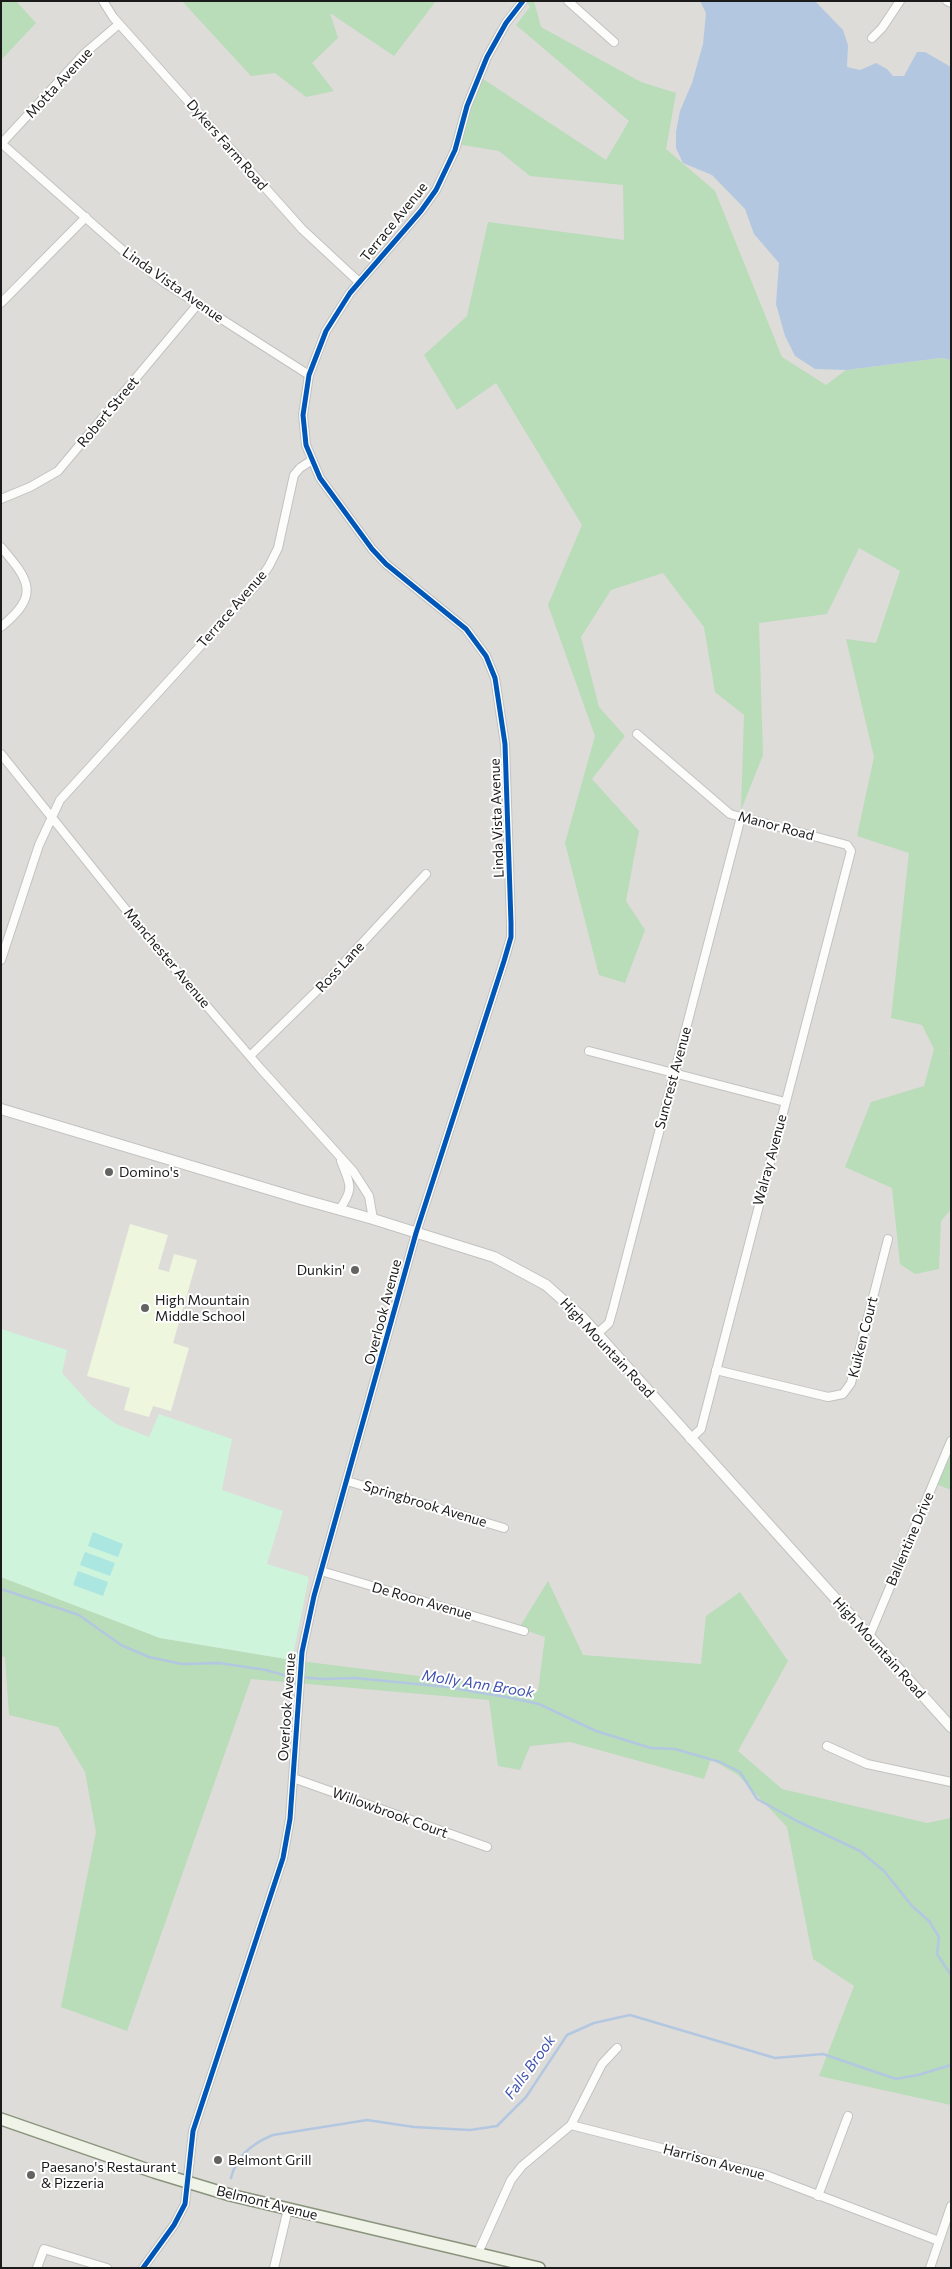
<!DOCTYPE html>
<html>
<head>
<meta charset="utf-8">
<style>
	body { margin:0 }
	#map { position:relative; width:952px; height:2269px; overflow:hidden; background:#eaeae4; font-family:Commissioner,sans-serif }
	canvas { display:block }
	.frame { position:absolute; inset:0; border:2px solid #1b1b1b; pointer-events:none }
</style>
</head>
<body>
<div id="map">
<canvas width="952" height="2269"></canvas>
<div class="frame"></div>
</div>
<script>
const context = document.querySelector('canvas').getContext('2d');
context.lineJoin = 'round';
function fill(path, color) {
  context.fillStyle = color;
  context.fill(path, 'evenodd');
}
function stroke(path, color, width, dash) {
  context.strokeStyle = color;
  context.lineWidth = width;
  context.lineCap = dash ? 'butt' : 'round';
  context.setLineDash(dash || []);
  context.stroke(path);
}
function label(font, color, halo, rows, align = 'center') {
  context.font = font + ' Commissioner,sans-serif';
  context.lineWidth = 4;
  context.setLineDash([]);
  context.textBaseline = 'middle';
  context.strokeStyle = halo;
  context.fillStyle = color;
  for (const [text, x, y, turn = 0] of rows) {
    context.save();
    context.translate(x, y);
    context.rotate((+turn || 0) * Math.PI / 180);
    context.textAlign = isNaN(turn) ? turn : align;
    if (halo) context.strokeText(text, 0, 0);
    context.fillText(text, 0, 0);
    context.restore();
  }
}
const residential = new Path2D(`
	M1 1H951V2268H1Z`);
const education = new Path2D(`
	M130 1224 168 1235 158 1269 169 1272 174 1254 197 1260 173 1343 189 1348 171 1411 153 1406 149 1417 124 1410 130 1388 87 1376Z`);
const forest = new Path2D(`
	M1 1H16L36 23 1 60Z
	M182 1H436L394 56 330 13 338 38 312 63 334 91 306 97 275 73 251 76Z
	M526 1H534L541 27 641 82 676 93 666 149 715 191 782 357 826 385 846 370 941 358 951 360V1048L949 1054 951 1055V1209L941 1221 939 1269 915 1274 900 1264 892 1188 845 1167 871 1102 924 1086 934 1049 922 1025 891 1018 909 853 857 836 874 757 846 639 876 643 900 571 859 548 827 614 759 623 763 755 741 810 744 715 715 692 704 627 663 573 611 590 581 637 599 707 625 736 592 779 639 831 626 901 645 930 625 983 599 975 565 843 595 736 548 605 582 525 496 383 457 410 424 355 467 316 488 222 624 240 623 185 530 176 499 151 457 144 480 77 606 160 629 121 516 25 530 7Z
	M951 1437V1490L931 1482Z
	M1 1577 160 1638 292 1660 538 1691 545 1637 519 1628 548 1581 583 1655 701 1664 706 1616 740 1592 788 1661 738 1751 782 1789 927 1823 951 1818V2105L819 2076 854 1986 813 1959 787 1827 738 1775 711 1759 704 1779 570 1742 530 1746 520 1770 498 1766 489 1700 251 1679 127 2031 61 2007 96 1832 85 1772 58 1727 9 1715 5 1657 1 1656Z`);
const park = new Path2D(`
	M1 1329 67 1350 62 1373 92 1406 116 1424 149 1437 159 1414 232 1439 222 1490 283 1511 267 1564 309 1577 292 1660 160 1638 1 1577Z`);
const pitch = new Path2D(`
	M93 1532 123 1544 118 1557 88 1546Z
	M85 1552 115 1563 110 1576 80 1565Z
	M78 1571 108 1582 103 1596 73 1585Z`);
const water = new Path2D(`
	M700 1H815L843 30 848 45 847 67 860 70 876 63 887 69 893 76H904L917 52H925L951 67V360L941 358 846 370 815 369 795 356 785 336 776 304 779 263 754 234 745 209 712 175 683 163 676 148V132L680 111 692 83 703 44 706 13Z`);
const stream = new Path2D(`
	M1 1589 79 1615 121 1645 149 1657 182 1664 219 1663 266 1670 287 1676 322 1679 355 1678 447 1687 506 1697 539 1704 596 1731 651 1748 675 1749 720 1762 740 1772 757 1799 797 1821 860 1851 884 1871 912 1906 929 1921 939 1937 937 1954 951 1975
	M231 2178C236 2157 253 2143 273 2135L367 2120 414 2127 470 2130 497 2126 526 2097 567 2035 594 2023 630 2015 775 2058 823 2054 896 2079 918 2075 951 2065`);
const minor = new Path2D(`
	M103 1 113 17 302 229 359 282
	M568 1 614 42
	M947 1 951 3
	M872 38 882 28 900 1
	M1 143 128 255 165 283 309 375
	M1 144 85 53 119 24
	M1 303 86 217
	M1 499 30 487 58 471 198 304
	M1 547C30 581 40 595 1 627
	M637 734 730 814 847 845 851 851 701 1429 690 1439
	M1 754 151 941 260 1068 353 1171 369 1196 373 1219
	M1 960 39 845 60 800 256 585 269 566 278 548 294 475 300 468 312 460
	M589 1051 785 1102
	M250 1056 331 977 426 874
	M339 1210C355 1188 350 1184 341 1161
	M597 1334 609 1323 613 1309 741 817
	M716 1370 828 1397 843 1394 851 1383 888 1239
	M347 1481 504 1528
	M321 1571 524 1631
	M869 1637 951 1441
	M827 1746 867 1764 951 1782
	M293 1778 487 1847
	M571 2125 763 2174 939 2241
	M818 2196 848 2116
	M478 2253 511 2180 522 2166 571 2125 602 2064 617 2048
	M37 2268 44 2249 107 2268
	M143 2268 174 2225 185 2204 193 2131 283 1858 290 1819 302 1652 314 1596 416 1233 504 961 511 937V923L505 744 495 678 486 656 466 629 386 564 372 549 320 478 306 445 303 415 309 375 326 331 350 293 421 211 436 190 455 150 467 106 487 57 506 23 523 1
	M274 2268 288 2209
	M930 2268 951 2206`);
const tertiary = new Path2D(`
	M1 1109 301 1199 373 1219 494 1257 546 1285 583 1318 951 1727`);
const secondary = new Path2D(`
	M1 2119 154 2172 230 2195 539 2268`);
const cycleway = new Path2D(`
	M143 2268 174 2225 185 2204 193 2131 283 1858 290 1819 302 1652 314 1596 416 1233 504 961 511 937V923L505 744 495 678 486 656 466 629 386 564 372 549 320 478 306 445 303 415 309 375 326 331 350 293 421 211 436 190 455 150 467 106 487 57 506 23 523 1`);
const markers = [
	[109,1172,5,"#636361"],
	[355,1270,5,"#636361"],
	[145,1308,5,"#636361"],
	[218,2160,5,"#636361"],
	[31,2175,5,"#636361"]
];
const streetNames = [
	["Motta Avenue",59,83,-47],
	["Dykers Farm Road",227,145,49],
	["Terrace Avenue",394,222,-51],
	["Linda Vista Avenue",173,285,35],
	["Robert Street",108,412,-50],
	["Terrace Avenue",232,609,-49],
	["Linda Vista Avenue",497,818,-92],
	["Manor Road",776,826,15],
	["Manchester Avenue",167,958,50],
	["Ross Lane",340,967,-47],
	["Suncrest Avenue",673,1078,-75],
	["Walray Avenue",770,1160,-75],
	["Overlook Avenue",383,1312,-75],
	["Kuiken Court",863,1337,-76],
	["High Mountain Road",607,1348,47],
	["Springbrook Avenue",425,1504,17],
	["Ballentine Drive",910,1539,-67],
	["De Roon Avenue",422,1601,16],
	["High Mountain Road",879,1648,48],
	["Overlook Avenue",287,1707,-86],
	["Willowbrook Court",390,1813,20],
	["Harrison Avenue",714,2162,15],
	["Belmont Avenue",267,2203,14]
];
const poiNames = [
	["Domino's",119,1172],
	["Dunkin'",345,1270,"right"],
	["High Mountain",155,1300],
	["Middle School",155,1316],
	["Belmont Grill",228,2160],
	["Paesano's Restaurant",41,2167],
	["& Pizzeria",41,2183]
];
const waterNames = [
	["Molly Ann Brook",478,1684,9],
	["Falls Brook",530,2067,-54]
];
fill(residential, '#dddcd9');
fill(education, '#eef6dd');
fill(forest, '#b9dcb9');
fill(park, '#cef4dc');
fill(pitch, '#abe6e1');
fill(water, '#b3c8e0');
stroke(stream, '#b3c8e0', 2.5);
stroke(minor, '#c2c2c0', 10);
stroke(tertiary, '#c2c2c0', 12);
stroke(secondary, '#8a947c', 14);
stroke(minor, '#fcfcfb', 8);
stroke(tertiary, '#fcfcfb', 10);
stroke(secondary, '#eff3e8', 11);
stroke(cycleway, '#0057b8', 5);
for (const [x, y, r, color] of markers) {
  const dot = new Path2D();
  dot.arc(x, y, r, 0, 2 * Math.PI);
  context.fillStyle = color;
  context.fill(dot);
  stroke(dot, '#fff', 2);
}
label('14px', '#1b1b1b', '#fff', streetNames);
label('14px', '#1b1b1b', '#fff', poiNames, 'left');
label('italic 15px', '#4253b0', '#fff', waterNames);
</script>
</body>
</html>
